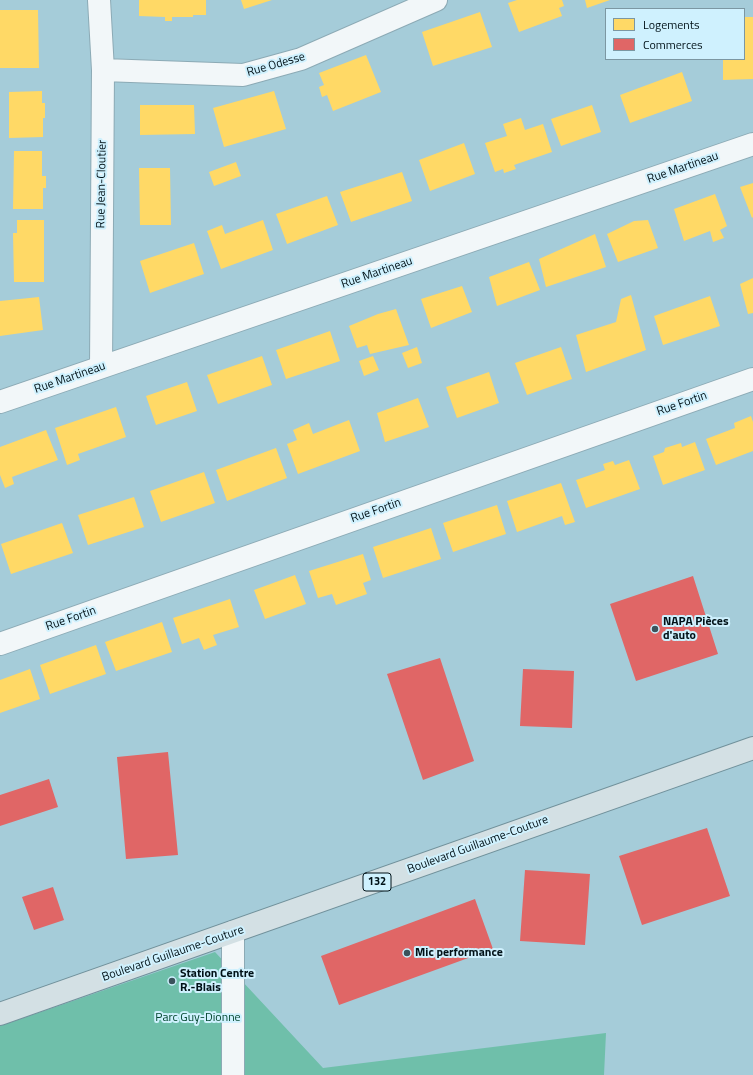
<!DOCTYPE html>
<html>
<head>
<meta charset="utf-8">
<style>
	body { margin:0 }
	#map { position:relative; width:753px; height:1075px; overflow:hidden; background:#a5ccd9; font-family:"Titillium Web",sans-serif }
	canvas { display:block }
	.legend { position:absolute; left:605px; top:8px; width:140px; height:52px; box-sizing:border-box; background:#cff1fe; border:1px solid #7c97a2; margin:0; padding:5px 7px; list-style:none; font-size:12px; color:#001117 }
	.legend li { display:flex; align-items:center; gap:8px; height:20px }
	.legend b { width:20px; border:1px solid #7c97a2 }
</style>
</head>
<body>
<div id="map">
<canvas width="753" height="1075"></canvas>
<ul class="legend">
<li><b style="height:11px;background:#ffd966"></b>Logements</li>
<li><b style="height:11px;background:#e06666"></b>Commerces</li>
</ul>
</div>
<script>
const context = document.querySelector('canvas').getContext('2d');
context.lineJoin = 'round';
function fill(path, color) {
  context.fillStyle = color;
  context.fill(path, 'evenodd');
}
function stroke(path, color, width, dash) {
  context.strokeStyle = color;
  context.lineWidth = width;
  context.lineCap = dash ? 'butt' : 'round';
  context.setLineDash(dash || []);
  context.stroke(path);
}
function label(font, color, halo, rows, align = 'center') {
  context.font = font + ' "Titillium Web",sans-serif';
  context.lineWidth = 4;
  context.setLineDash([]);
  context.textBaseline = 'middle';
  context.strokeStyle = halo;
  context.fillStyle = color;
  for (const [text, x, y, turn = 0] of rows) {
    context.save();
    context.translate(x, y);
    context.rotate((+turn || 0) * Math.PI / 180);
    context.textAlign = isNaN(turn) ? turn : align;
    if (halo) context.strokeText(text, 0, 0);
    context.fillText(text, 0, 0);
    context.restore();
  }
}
const green = new Path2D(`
	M215 952 323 1068 606 1033 604 1075H0V1026Z`);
const homes = new Path2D(`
	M139 0H206V15H193V17H172V21H165V17L139 16Z
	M241 0H272L244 9Z
	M517 0H562L564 6 559 8 562 16 519 32 508 3Z
	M585 0H610L587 8Z
	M0 10H38L39 68H0Z
	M480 12 492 47 433 66 422 32Z
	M744 17H753V79L723 80V59H744Z
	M366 55 381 92 333 111 327 95 322 97 319 87 324 85 319 73Z
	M682 72 692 101 630 123 620 95Z
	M42 91V103H45V118H43V137L9 138V92Z
	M274 91 286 129 224 147 213 108Z
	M140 105H194L195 134 140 135Z
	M592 105 601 132 561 146 551 119Z
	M521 118 525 130 543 124 552 152 514 165 516 169 504 173 503 169 495 172 485 143 507 136 503 124Z
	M464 143 475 174 430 191 419 160Z
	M14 151H42V176H46V188H43V209H13Z
	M236 162 241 176 214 186 209 172Z
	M139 168H170L171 225H140Z
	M402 172 412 201 351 222 340 192Z
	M753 183V217L752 218 740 187Z
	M715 194 727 226 720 230 724 238 713 242 710 231 684 241 674 209Z
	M327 196 338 225 287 244 276 214Z
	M17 220H44V282H14L13 233H17Z
	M263 220 273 250 221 269 207 231 222 225 225 234Z
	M648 220 658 248 618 262 607 234 634 221Z
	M595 234 606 267 546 287 539 259Z
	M194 243 204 274 150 293 140 261Z
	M529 262 540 290 497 306 489 277Z
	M753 278V313L748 314 740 284Z
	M462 286 472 312 431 328 421 299Z
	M631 295 646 350 586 372 576 335 616 322 621 299Z
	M710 296 720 326 663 345 654 316Z
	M39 297 43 330 0 336V301Z
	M396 309 409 345 370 354 367 345 357 348 349 326 378 314Z
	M330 331 340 361 286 379 276 350Z
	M417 347 422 363 408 368 402 353Z
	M561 347 572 379 527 395 515 363Z
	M262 356 272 385 218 404 207 375Z
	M373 356 379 370 364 376 359 361Z
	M489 372 499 403 457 418 446 387Z
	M187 382 197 411 156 425 146 396Z
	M418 398 429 427 385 442 377 413Z
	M116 407 126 437 78 454 80 460 67 465 55 428Z
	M751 416 753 422V451L716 465 706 439 735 428 734 423Z
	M349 420 360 451 298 474 287 444 297 440 293 430 309 423 313 434Z
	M46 430 58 460 12 477 14 484 5 488 0 475V447Z
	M695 442 705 470 663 485 653 456 664 452 665 448 681 443 682 447Z
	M276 448 287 478 227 501 216 470Z
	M629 460 640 489 586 508 576 480 605 470 603 464 613 461 615 465Z
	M204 472 215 503 161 522 150 491Z
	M561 483 575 522 565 525 562 516 517 532 507 501Z
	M134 497 144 527 88 545 78 515Z
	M497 505 506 534 453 552 443 523Z
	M62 523 73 553 11 574 1 544Z
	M431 528 441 559 383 578 373 547Z
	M363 554 371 580 363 583 367 594 336 605 332 594 318 598 309 571Z
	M295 575 306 604 265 619 254 590Z
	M230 599 239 627 213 635 217 645 204 650 199 638 182 644 173 618Z
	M162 622 172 652 116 671 105 642Z
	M96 645 106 674 50 694 40 665Z
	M30 669 40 699 0 713V680Z`);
const shops = new Path2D(`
	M693 576 718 654 636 681 610 604Z
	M440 658 474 761 423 780 387 674Z
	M523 669 574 671 572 728 520 726Z
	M168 752 178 855 126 859 117 757Z
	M49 779 58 807 0 826V795Z
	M707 828 730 896 642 925 619 856Z
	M525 870 590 874 585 945 520 941Z
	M53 887 64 920 34 930 22 897Z
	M475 899 493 949 339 1005 321 956Z`);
const minor = new Path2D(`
	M99 0 103 70 101 367
	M103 70 243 75 301 59 436 0
	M0 402 753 144
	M0 644 753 379
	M233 1075V932`);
const major = new Path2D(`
	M0 1014 753 748`);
const markers = [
	[655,629,4,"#3a525b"],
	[407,953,4,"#3a525b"],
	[172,981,4,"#3a525b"]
];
const shields = [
	[377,882,28]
];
const shieldNames = [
	["132",377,882]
];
const streetNames = [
	["Rue Odesse",276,65,-16],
	["Rue Martineau",683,168,-19],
	["Rue Jean-Cloutier",102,184,-89],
	["Rue Martineau",377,273,-19],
	["Rue Martineau",70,378,-19],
	["Rue Fortin",682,404,-19],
	["Rue Fortin",376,511,-19],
	["Rue Fortin",71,619,-19],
	["Boulevard Guillaume-Couture",478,845,-20],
	["Boulevard Guillaume-Couture",173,954,-19]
];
const poiNames = [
	["NAPA Pièces",663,622],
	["d'auto",663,636],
	["Mic performance",415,953],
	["Station Centre",180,974],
	["R.-Blais",180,988]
];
const parkNames = [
	["Parc Guy-Dionne",198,1018]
];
fill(green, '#6fbfaa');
fill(homes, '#ffd966');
fill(shops, '#e06666');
stroke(minor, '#8caab5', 24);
stroke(major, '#71919b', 24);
stroke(minor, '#f2f7f9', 22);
stroke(major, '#d3e0e4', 22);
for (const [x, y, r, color] of markers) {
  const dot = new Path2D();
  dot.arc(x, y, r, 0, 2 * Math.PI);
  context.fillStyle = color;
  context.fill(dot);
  stroke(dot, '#cff1fe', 1.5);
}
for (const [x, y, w] of shields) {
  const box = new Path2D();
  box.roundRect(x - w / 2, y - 9, w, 18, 3);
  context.fillStyle = '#cff1fe';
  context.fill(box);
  stroke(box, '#001117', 1);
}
label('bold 11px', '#001117', null, shieldNames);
label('12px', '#001117', '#cff1fe', streetNames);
label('bold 12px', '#001117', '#cff1fe', poiNames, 'left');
label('12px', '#03462e', '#cff1fe', parkNames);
</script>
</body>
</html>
